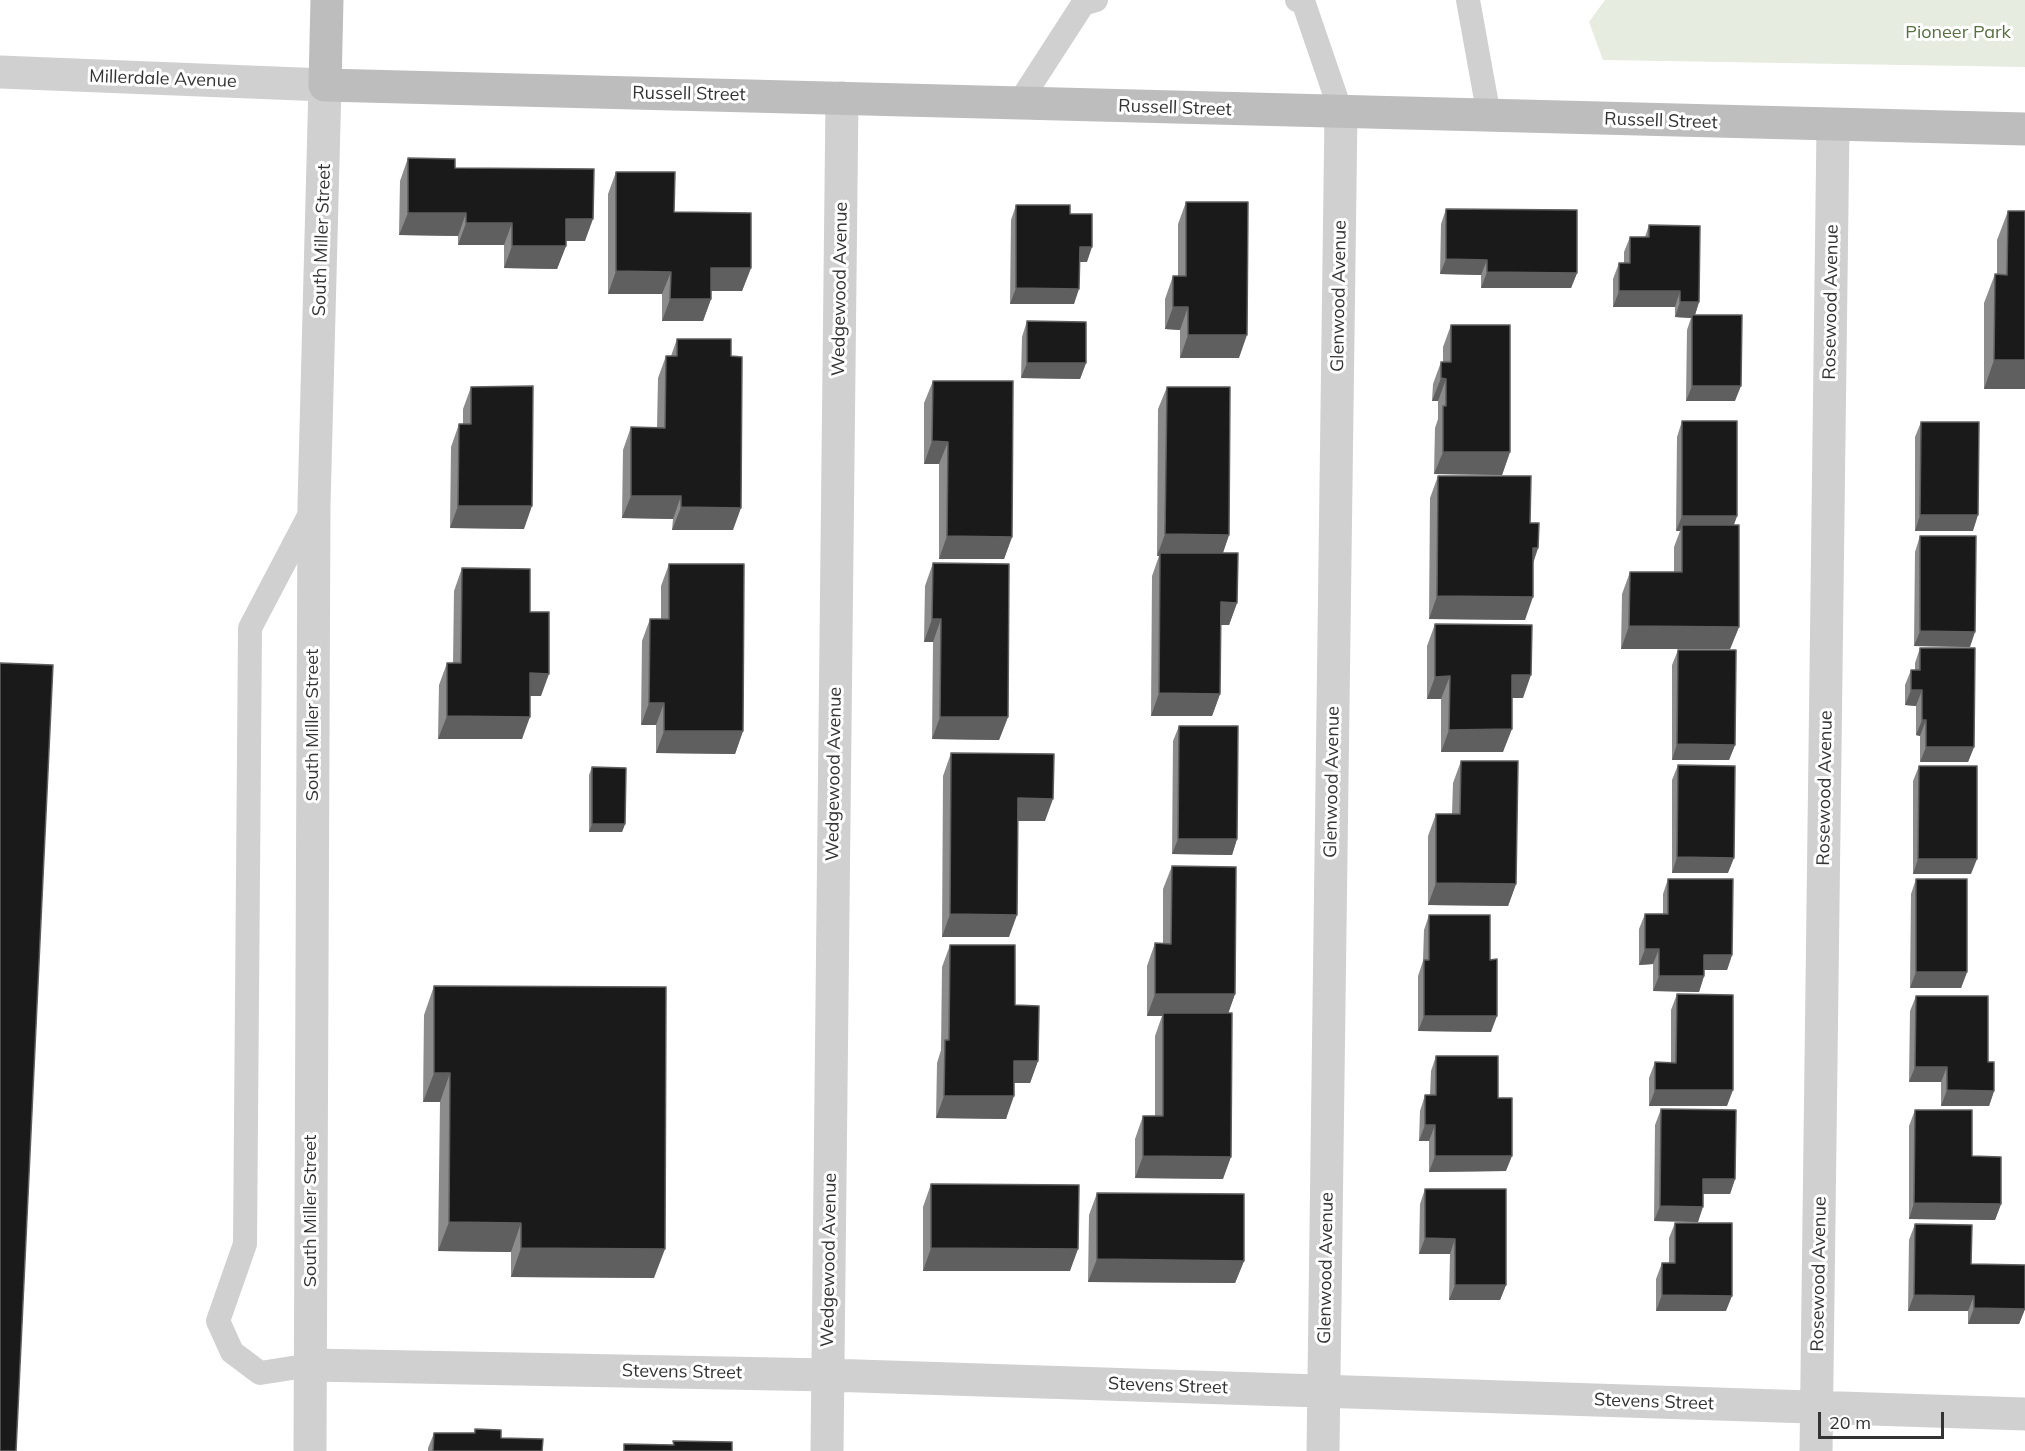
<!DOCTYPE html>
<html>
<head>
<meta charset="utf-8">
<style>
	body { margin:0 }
	#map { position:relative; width:2025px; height:1451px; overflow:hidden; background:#fff; font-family:Mulish,sans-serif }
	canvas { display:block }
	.scale { position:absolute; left:1818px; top:1412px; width:126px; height:27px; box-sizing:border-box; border:3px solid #333; border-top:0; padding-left:8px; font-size:18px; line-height:21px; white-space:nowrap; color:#333; -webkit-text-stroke:4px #fff; paint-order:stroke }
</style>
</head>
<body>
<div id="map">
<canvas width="2025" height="1451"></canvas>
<div class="scale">20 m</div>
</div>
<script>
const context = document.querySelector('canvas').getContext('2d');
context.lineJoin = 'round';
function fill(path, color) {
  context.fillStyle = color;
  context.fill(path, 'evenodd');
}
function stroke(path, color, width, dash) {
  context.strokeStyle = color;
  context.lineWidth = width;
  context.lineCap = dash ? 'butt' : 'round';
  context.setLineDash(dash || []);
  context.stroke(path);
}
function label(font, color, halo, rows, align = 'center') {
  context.font = font + ' Mulish,sans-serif';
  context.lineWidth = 6;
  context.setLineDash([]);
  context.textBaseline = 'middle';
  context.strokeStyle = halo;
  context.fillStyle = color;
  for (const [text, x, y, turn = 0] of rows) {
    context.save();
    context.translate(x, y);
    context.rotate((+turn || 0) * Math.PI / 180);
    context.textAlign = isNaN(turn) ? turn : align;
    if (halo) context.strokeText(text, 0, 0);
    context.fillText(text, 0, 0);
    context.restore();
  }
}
const green = new Path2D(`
	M1605 0H2025V67L1603 60 1589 22Z`);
const service = new Path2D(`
	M1297 0 1303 1 1341 112
	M1468 0 1489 116
	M1019 103 1083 4 1096 0
	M311 1365 260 1373 232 1352 218 1321 245 1244 250 628 312 510`);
const minor = new Path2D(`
	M311 1365 828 1375 2025 1414
	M827 1451 842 98
	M1323 1451 1341 112
	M1816 1451 1833 126`);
const tertiary = new Path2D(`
	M0 72 325 85 314 505 310 1451`);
const secondary = new Path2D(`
	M327 0 325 85 2025 129`);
const wall = new Path2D(`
	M408 158 455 168 585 241H566V246L557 269 504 268V245H458V236L399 235 400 181Z
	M616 172 674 212 751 268 742 291H711V299L703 321H662V294H608V194Z
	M1186 202 1239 358H1180V330L1165 329V299L1173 276H1178V224Z
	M1016 205 1070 214 1087 262H1080L1074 304H1010L1011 220Z
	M1446 209 1577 273 1571 288H1481V275L1440 274 1441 224Z
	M2008 211 2025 389H1984V303L1995 274 1997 275V240Z
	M1649 225 1699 302 1695 315 1735 401H1686L1687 330 1691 318 1675 317V307H1613V279L1619 263H1624V252L1630 237H1645Z
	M1027 321 1086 363 1080 379 1021 378 1022 337Z
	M1451 325 1510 452 1502 475 1434 474 1435 428 1438 419V401H1432L1433 384 1441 362H1443V347Z
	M677 339 733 530H672L673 519 622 518 623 450 631 427 657 428 658 378 666 356H671Z
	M933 381 1012 537 1004 559H939V464H924V403Z
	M471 387 524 529 450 528 451 447 459 424H463V409Z
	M1167 387 1229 535 1223 553 1237 603 1229 625H1220V694L1212 716H1151L1152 576 1159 556H1157L1158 409Z
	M1682 421 1737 516 1734 525 1739 627 1730 649H1621L1622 594 1630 572H1674V547L1680 531H1676L1677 437Z
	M1921 422 1973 531H1915V437Z
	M1438 476 1530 523 1538 548 1533 564 1525 620 1429 619 1430 498Z
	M1920 536 1970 647 1914 646 1915 552Z
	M933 563 1008 717 999 740 932 739 933 642H924L925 586Z
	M669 564 743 731 735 754 656 753V725H641L642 641 650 619H661V586Z
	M462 568 530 612 541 696H530L522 739H438L439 685 447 663H453L454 591Z
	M1435 624 1523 698H1512L1503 752H1441V699H1427V646Z
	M1920 648 1974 747 1968 762H1920V736L1916 735V706L1905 705V685L1911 670H1915V663Z
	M1678 650 1735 745 1729 760H1672V665Z
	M1179 726 1237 839 1232 855 1172 854 1173 741Z
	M951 753 1045 821H1018L1009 937H942L943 776Z
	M1461 761 1516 884 1508 906 1428 905V836L1436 814H1452L1453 783Z
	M1678 765 1728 873H1672V780Z
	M1919 766 1971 874H1913V781Z
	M592 767 625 824 622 832H589V775Z
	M1172 866 1235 994 1228 1013 1223 1179 1135 1178V1139L1143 1116H1155V1036L1162 1016H1147V966L1155 943 1163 944V889Z
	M1668 879 1732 955 1727 970H1704V976L1699 992 1653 991V964L1639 965V929L1645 914H1663V894Z
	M1916 879 1967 972 1961 988H1910L1911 894Z
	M1429 915 1490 960 1491 1032 1418 1031V976L1423 961 1424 930Z
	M950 945 1015 1005 1038 1061 1030 1083H1014L1006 1119 936 1118 937 1063 941 1050 942 967Z
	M434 986 654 1278 511 1277V1252L438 1251 440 1102H423L424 1015Z
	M1677 994 1727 1106H1649V1078L1655 1062 1671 1063V1010Z
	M1916 996 1988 1062 1994 1091 1989 1106H1941V1082H1909L1910 1011Z
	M1436 1056 1498 1098 1506 1171 1429 1172V1141H1419L1420 1111 1425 1095H1430L1431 1071Z
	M1661 1109 1735 1179 1730 1194H1703L1698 1222 1654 1221 1655 1125Z
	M1915 1110 1972 1156 2001 1204 1995 1220 1909 1219V1126Z
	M931 1184 1070 1271H923V1207Z
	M1425 1189 1506 1285 1500 1300H1449L1450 1254H1419L1420 1204Z
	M1097 1193 1244 1261 1235 1283 1088 1282 1089 1215Z
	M1675 1223 1726 1311H1656V1279L1662 1263H1669V1238Z
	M1915 1224 1971 1264 2025 1309 2019 1324H1968V1311H1908L1909 1240Z
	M475 1429 501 1438 542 1451H428V1448L434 1433H474Z`);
const shadedWall = new Path2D(`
	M408 213H466L458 236 399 235Z
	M566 219H593L585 241H557Z
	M466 223H512L504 245H458Z
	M512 246H566L557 269 504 268Z
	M1080 247H1092L1087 262H1074Z
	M1446 259 1487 260 1481 275 1440 274Z
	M711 268H751L742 291H703Z
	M616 271 671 272 662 294H608Z
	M1487 272 1577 273 1571 288H1481Z
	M1016 288 1079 289 1074 304H1010Z
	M1619 291H1680L1675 307H1613Z
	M670 299H711L703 321H662Z
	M1680 302H1699L1694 318 1692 315 1691 318 1675 317Z
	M1173 307H1188L1180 330 1165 329Z
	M1188 335H1247L1239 358H1180Z
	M1994 360H2025V389H1984Z
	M1027 363H1086L1080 379 1021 378Z
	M1441 378 1446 379 1438 401H1432Z
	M1692 386H1741L1735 401H1686Z
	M932 441 948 442 939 464H924Z
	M1443 452H1510L1502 475 1434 474Z
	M631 496H681L673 519 622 518Z
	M458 506H532L524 529 450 528Z
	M681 507 741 508 733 530H672Z
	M1920 515H1978L1973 531H1915Z
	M1682 516H1737L1731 532 1682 525 1680 531H1676Z
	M1165 534 1229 535 1221 558 1160 553 1159 556H1157Z
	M947 536 1012 537 1004 559H939Z
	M1533 548H1538L1530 571Z
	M1437 596 1533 597 1525 620 1429 619Z
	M1221 602 1237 603 1229 625H1212Z
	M932 619H941L933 642H924Z
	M1629 626 1739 627 1730 649H1621Z
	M1920 631 1975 632 1970 647 1914 646Z
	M530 673 549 674 541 696H522Z
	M1512 675H1531L1523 698H1503Z
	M1450 676 1441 699H1427L1435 677Z
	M1911 690H1922L1916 706 1905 705Z
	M1159 693 1220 694 1212 716H1151Z
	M649 703H664L656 725H641Z
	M447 716 530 717 522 739H438Z
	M940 717H1008L999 740 932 739Z
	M1922 720H1926L1920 736 1916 735Z
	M1512 729 1503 752H1441L1449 730Z
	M664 731H743L735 754 656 753Z
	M1677 744 1735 745 1729 760H1672Z
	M1926 747H1974L1968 762H1920Z
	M1018 798 1053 799 1045 821H1010Z
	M592 824H625L622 832H589Z
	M1178 839H1237L1232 855 1172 854Z
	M1677 857 1734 858 1728 873H1672Z
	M1918 859H1977L1971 874H1913Z
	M1436 883 1516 884 1508 906 1428 905Z
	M950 914 1017 915 1009 937H942Z
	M1645 949H1659L1653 964 1639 965Z
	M1704 955H1732L1727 970H1699Z
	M1916 972H1967L1961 988H1910Z
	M1659 976H1704L1699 992 1653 991Z
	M1155 994H1235L1227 1017 1163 1013 1162 1016H1147Z
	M1424 1016H1497L1491 1032 1418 1031Z
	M1014 1061H1038L1030 1083H1006Z
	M1915 1067H1947L1941 1082H1909Z
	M434 1073H450L440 1102H423Z
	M1655 1090H1733L1727 1106H1649Z
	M1947 1090 1994 1091 1989 1106H1941Z
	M944 1096H1014L1006 1119 936 1118Z
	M1425 1125H1435L1429 1141H1419Z
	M1143 1156 1231 1157 1223 1179 1135 1178Z
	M1435 1156H1512L1506 1171 1429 1172Z
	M1703 1179H1735L1730 1194H1698Z
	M1914 1203 2001 1204 1995 1220 1909 1219Z
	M1660 1206 1703 1207 1698 1222 1654 1221Z
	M449 1222 521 1223 511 1252 438 1251Z
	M1425 1238 1455 1239 1450 1254H1419Z
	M521 1248 665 1249 654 1278 511 1277Z
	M931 1248 1078 1249 1070 1271H923Z
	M1097 1259 1244 1261 1235 1283 1088 1282Z
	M1455 1285H1506L1500 1300H1449Z
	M1662 1295 1732 1296 1726 1311H1656Z
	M1914 1295 1974 1296 1968 1311H1908Z
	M1974 1308 2025 1309 2019 1324H1968Z`);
const building = new Path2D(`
	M408 158 455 159V168L594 169 593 219H566V246H512V223H466V213H408Z
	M616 172H675L674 212 751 213V268H711V299H670L671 272 616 271Z
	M1186 202H1248L1247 335H1188V307H1173V276H1186Z
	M1016 205H1070V214H1092V247H1080L1079 289 1016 288Z
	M1446 209 1577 210V273L1487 272V260L1446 259Z
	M2008 211H2025V360H1994L1995 274 2007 275Z
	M1649 225 1700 226 1699 302H1680V291H1619V263H1630V237H1649Z
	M1692 315H1742L1741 386H1692Z
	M1027 321 1086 322V363H1027Z
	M1451 325H1510V452H1443V406H1446V379L1441 378V362H1451Z
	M677 339H731V356L742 357 741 508 681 507V496H631V427L665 428 666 356H677Z
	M933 381H1013L1012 537 947 536 948 442 932 441Z
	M533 386 532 506H458L459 424H471V387Z
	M1167 387H1230L1229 535 1165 534Z
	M1682 421H1737V516H1682Z
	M1921 422H1979L1978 515H1920Z
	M1438 476H1531L1530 523H1539L1538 548H1533V597L1437 596Z
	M1682 525H1739V627L1629 626 1630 572H1682Z
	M1920 536H1976L1975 632 1920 631Z
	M1160 553H1238L1237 603 1221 602 1220 694 1159 693Z
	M933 563 1009 564 1008 717H940L941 619H932Z
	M669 564H744L743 731H664V703H649L650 619H669Z
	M462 568 530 569V612H549V674L530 673V717L447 716V663H461Z
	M1435 624 1532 625 1531 675H1512V729L1449 730 1450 676 1435 677Z
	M1920 648H1975L1974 747H1926V720H1922V690H1911V670H1920Z
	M1678 650H1736L1735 745 1677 744Z
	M0 663 53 665 16 1451H0Z
	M1179 726H1238L1237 839H1178Z
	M951 753 1054 754 1053 799 1018 798 1017 915 950 914Z
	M1461 761H1518L1516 884 1436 883V814H1460Z
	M1678 765 1735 766 1734 858 1677 857Z
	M1919 766H1977V859H1918Z
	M592 767 626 768 625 824H592Z
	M1172 866 1236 867 1235 994H1155V943L1171 944Z
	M1668 879H1733L1732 955H1704V976H1659V949H1645V914H1668Z
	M1916 879H1967V972H1916Z
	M1429 915H1490V960L1497 959V1016H1424V960H1429Z
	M950 945H1015V1005L1039 1006 1038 1061H1014V1096H944L945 1040H949Z
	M434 986 666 987 665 1249 521 1248V1223L449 1222 450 1073H434Z
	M1677 994 1733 995V1090H1655V1062L1676 1063Z
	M1916 996H1988V1062H1994V1091L1947 1090V1067H1915Z
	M1163 1013H1232L1231 1157 1143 1156V1116H1163Z
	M1436 1056H1498V1098H1512V1156H1435V1125H1425V1095H1436Z
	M1661 1109 1736 1110 1735 1179H1703V1207L1660 1206Z
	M1915 1110H1972V1156L2001 1157V1204L1914 1203Z
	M931 1184 1079 1185 1078 1249 931 1248Z
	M1425 1189H1506V1285H1455V1239L1425 1238Z
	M1097 1193 1244 1194V1261L1097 1259Z
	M1675 1223H1732V1296L1662 1295V1263H1675Z
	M1915 1224 1972 1225 1971 1264 2025 1265V1309L1974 1308V1296L1914 1295Z
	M475 1429 501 1430V1438L543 1439 542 1451H433L434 1433H475Z
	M673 1441 732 1442V1451H624V1444L674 1445Z`);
const parkNames = [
	["Pioneer Park",1958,33]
];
const streetNames = [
	["Millerdale Avenue",163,79,2],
	["Russell Street",689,94,1],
	["Russell Street",1175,108,2],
	["Russell Street",1661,121,2],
	["South Miller Street",322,240,-88],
	["Wedgewood Avenue",840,289,-89],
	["Glenwood Avenue",1339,296,-89],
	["Rosewood Avenue",1831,302,-89],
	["South Miller Street",313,725,-90],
	["Wedgewood Avenue",834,774,-89],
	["Glenwood Avenue",1332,782,-89],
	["Rosewood Avenue",1825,788,-89],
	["South Miller Street",311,1211,-90],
	["Wedgewood Avenue",829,1260,-89],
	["Glenwood Avenue",1326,1268,-89],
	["Rosewood Avenue",1819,1274,-89],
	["Stevens Street",682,1372,1],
	["Stevens Street",1168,1386,2],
	["Stevens Street",1654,1402,2]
];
fill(green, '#e6ecdf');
stroke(service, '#d0d0d0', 24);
stroke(minor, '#d0d0d0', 33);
stroke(tertiary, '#d0d0d0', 33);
stroke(secondary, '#bdbdbd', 33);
fill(wall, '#8c8c8c');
fill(shadedWall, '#5f5f5f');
fill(building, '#1a1a1a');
stroke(building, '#5f5f5f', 1.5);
label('18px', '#56703f', '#fff', parkNames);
label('18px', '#333', '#fff', streetNames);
</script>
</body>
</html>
